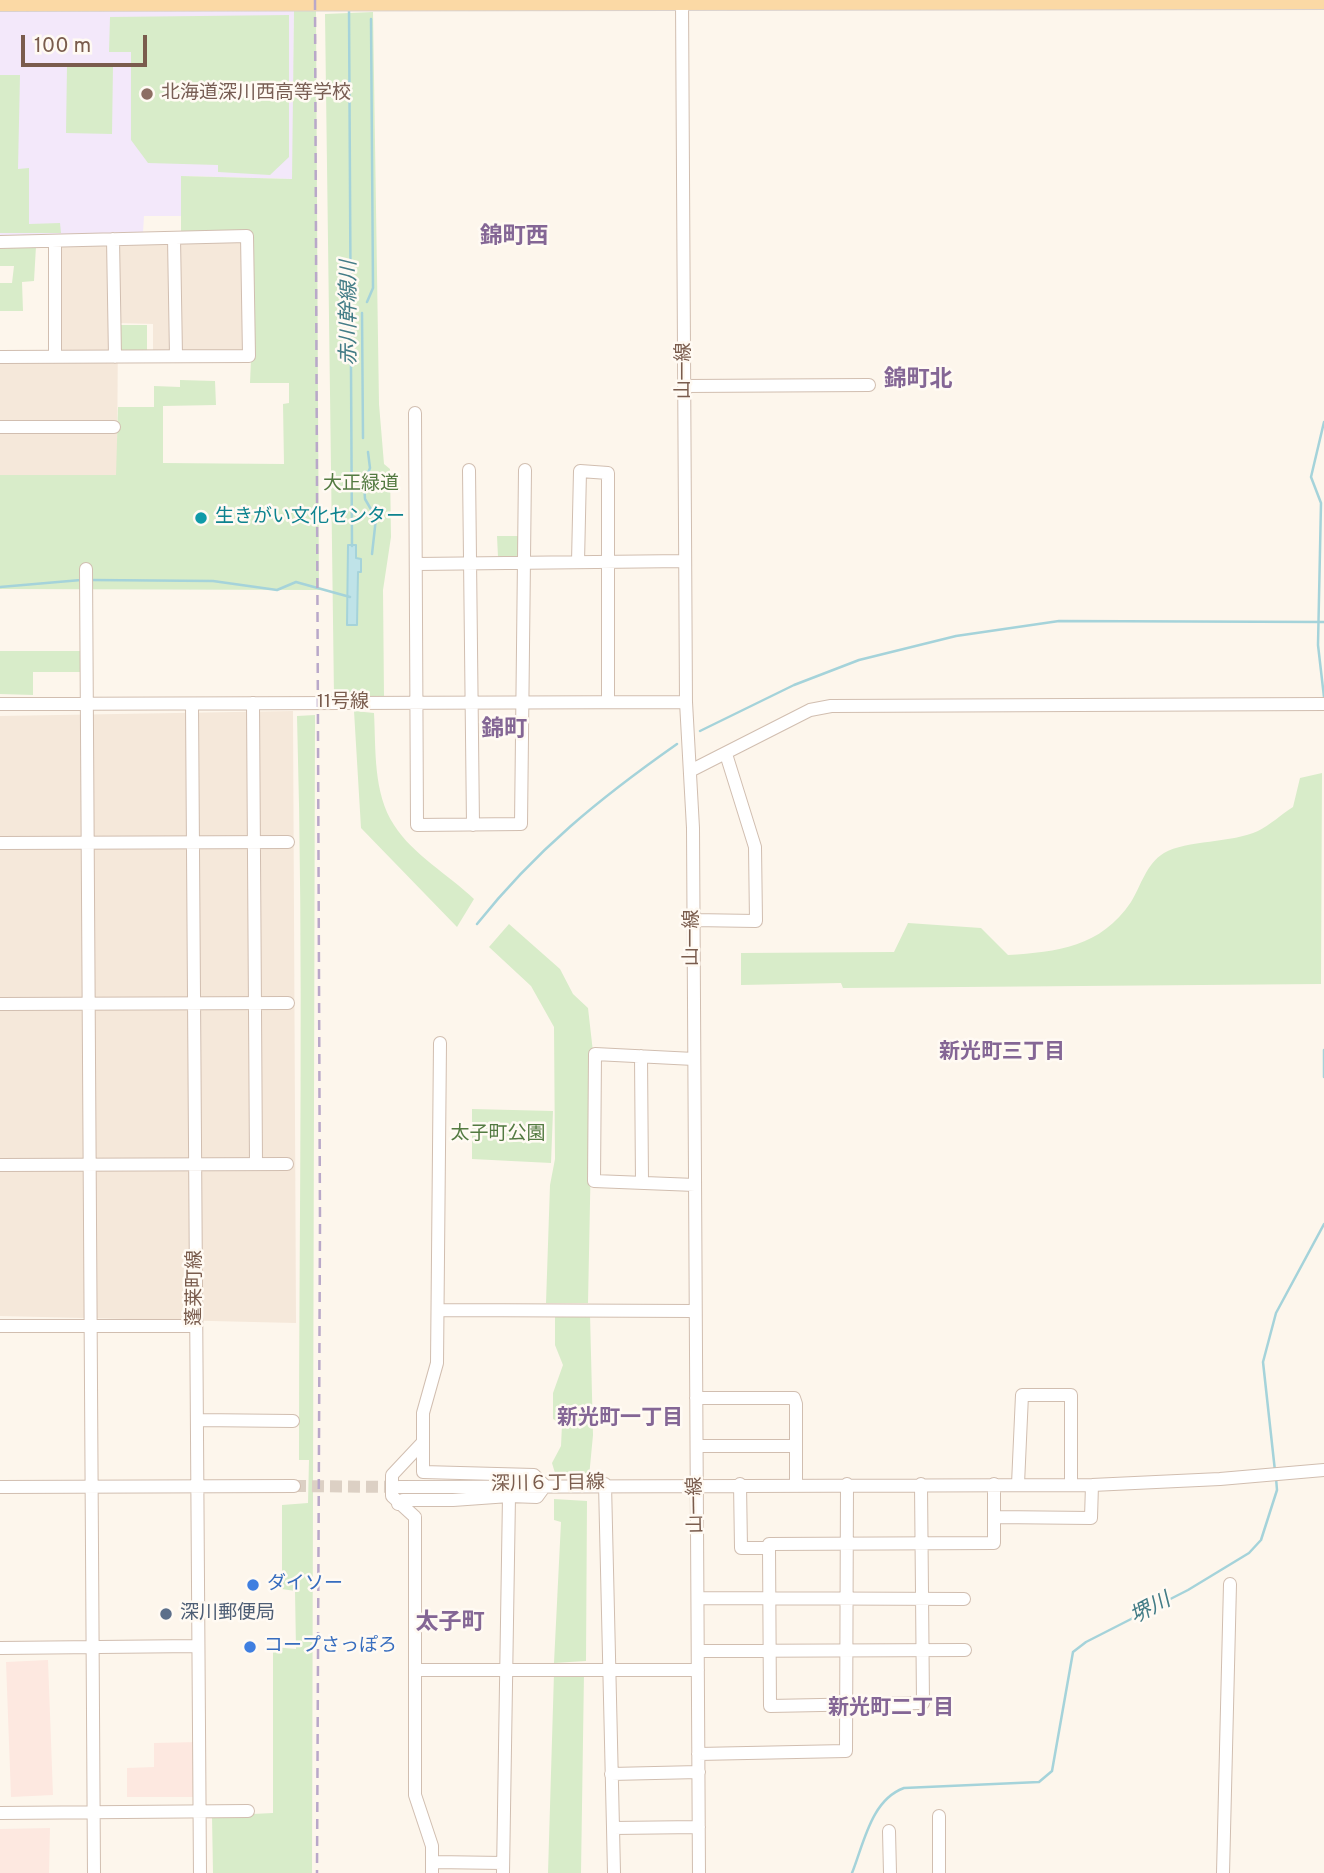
<!DOCTYPE html>
<html>
<head>
<meta charset="utf-8">
<style>
	body { margin:0 }
	#map { position:relative; width:1324px; height:1873px; overflow:hidden; background:#fdf6ec; font-family:Overpass,sans-serif }
	canvas { display:block }
	.scale { position:absolute; left:21px; top:35px; width:126px; height:32px; box-sizing:border-box; border:4px solid #7a5c4d; border-top:0; padding-left:9px; font-size:21px; line-height:24px; white-space:nowrap; color:#7a5c4d; -webkit-text-stroke:5px #fffaf3; paint-order:stroke }
</style>
</head>
<body>
<div id="map">
<canvas width="1324" height="1873"></canvas>
<div class="scale">100 m</div>
</div>
<script>
const context = document.querySelector('canvas').getContext('2d');
context.lineJoin = 'round';
function fill(path, color) {
  context.fillStyle = color;
  context.fill(path, 'evenodd');
}
function stroke(path, color, width, dash) {
  context.strokeStyle = color;
  context.lineWidth = width;
  context.lineCap = dash ? 'butt' : 'round';
  context.setLineDash(dash || []);
  context.stroke(path);
}
function label(font, color, halo, rows, align = 'center') {
  context.font = font + ' Overpass,"Noto Sans JP",sans-serif';
  context.lineWidth = 5;
  context.setLineDash([]);
  context.textBaseline = 'middle';
  context.strokeStyle = halo;
  context.fillStyle = color;
  for (const [text, x, y, turn = 0] of rows) {
    context.save();
    context.translate(x, y);
    context.rotate((+turn || 0) * Math.PI / 180);
    context.textAlign = isNaN(turn) ? turn : align;
    if (halo) context.strokeText(text, 0, 0);
    context.fillText(text, 0, 0);
    context.restore();
  }
}
const residential = new Path2D(`
	M243 240 244 350 153 351V324L118 323 117 475H0V363H53L59 247Z
	M293 711 296 1323 0 1316V716Z`);
const commercial = new Path2D(`
	M48 1660 53 1795 11 1797 6 1662Z
	M198 1742V1797H127V1768L154 1767V1743Z
	M50 1828 49 1873H0V1829Z`);
const education = new Path2D(`
	M294 11 293 179 182 176 181 216H144L143 233 0 236V12Z`);
const green = new Path2D(`
	M294 11H316L319 590 0 589V475H116L118 407H154V386L180 387V380L215 381 216 405 163 406V463L284 464 283 404 289 403V383H250L253 312 249 230 181 232V176L292 179Z
	M373 12 379 404 384 464 390 469 391 537 383 590 384 696H334L325 14Z
	M289 15V157L270 175 218 172V165L148 163 131 140V52H109L110 17Z
	M67 66H113L112 134 66 133Z
	M0 75H20L18 169 29 168V224L60 223 61 233H0Z
	M0 245 36 246 34 281 22 282 23 311H0V283H12L14 266H0Z
	M120 325H147V352L121 351Z
	M497 536H519V557H498Z
	M0 651H80V672H33V695L0 694Z
	M354 711 374 713C376 749 373 793 394 825 413 855 449 875 474 899L457 927 361 828Z
	M315 715 312 1873H213L212 1816 273 1813V1647L296 1649 295 1591 282 1589V1505L308 1503 309 1460H299C299 1212 304 964 297 716Z
	M1322 773 1321 984 843 988 841 983 741 985V953L894 952 908 923 981 928 1008 955C1057 952 1101 947 1131 902 1141 886 1146 864 1164 853 1186 840 1233 843 1258 831 1270 825 1282 814 1293 807L1300 778Z
	M509 924 560 969 573 994 588 1008 593 1052 588 1303H546L550 1185 555 1159 554 1027 531 986 489 947Z
	M472 1109 553 1111 551 1163 472 1159Z
	M590 1314 593 1435 589 1477 555 1473 552 1463 561 1446 562 1424 553 1419V1393L563 1365 555 1345V1315Z
	M554 1499 587 1501 586 1661 554 1663 561 1522 554 1520Z
	M554 1673H584L581 1873H548Z`);
const water = new Path2D(`
	M348 545H356V558L361 559V572H358L357 625H347Z`);
const stream = new Path2D(`
	M349 7 352 546
	M367 302 373 288 371 19
	M362 313 363 438
	M1324 422 1311 477 1321 503 1318 645 1324 697
	M368 452 370 468 364 483 365 499 376 518 372 554
	M91 580 213 581 277 590 296 582 350 597
	M0 587 81 580
	M700 731 794 685 859 660 956 636 1059 621 1324 622
	M477 924C536 850 600 798 677 744
	M1324 1050V1077
	M1275 1471 1263 1362 1276 1313 1324 1224
	M852 1873C864 1843 871 1800 904 1788L1039 1782 1052 1771 1073 1652 1086 1642 1188 1590 1249 1553 1261 1540 1277 1490 1276 1478`);
const minorTunnel = new Path2D(`
	M294 1486 399 1487`);
const minor = new Path2D(`
	M682 0 686 702 693 828 699 1873
	M174 238 176 356
	M113 239 115 357
	M0 242 247 236 249 356 0 357
	M55 357V242
	M685 386 869 385
	M415 413 417 825 521 824 525 470
	M0 427H114
	M469 470 473 825
	M578 562 580 471 608 473V702
	M417 564 685 561
	M86 569 94 1873
	M253 703 256 1164
	M0 704 686 702
	M192 704 200 1873
	M690 771 810 710 831 706 1324 704
	M0 843 288 842
	M693 920 756 921 755 847 726 754
	M0 1004 288 1003
	M440 1043 437 1363 423 1413V1472L534 1475 545 1486 537 1497 509 1496
	M641 1056 642 1183
	M694 1059 595 1054 594 1181 695 1185
	M0 1165 287 1164
	M439 1310 695 1311
	M0 1326H196
	M696 1398H794L796 1404V1484
	M197 1420 293 1421
	M423 1442 392 1475V1496L415 1517V1795L432 1846V1873
	M697 1446H796
	M605 1484 613 1828 699 1827
	M740 1484 741 1548H769V1544L994 1543V1484
	M1018 1484 1022 1395H1071V1484
	M0 1487 294 1486
	M399 1487 1092 1485 1220 1479 1324 1470
	M398 1504 403 1500H453L509 1496 503 1873
	M995 1517 1091 1518 1092 1485
	M769 1548 770 1706 923 1703 921 1484
	M698 1598 964 1599
	M0 1648 197 1646
	M698 1651 965 1650
	M415 1670H698
	M698 1754 846 1751 847 1484
	M611 1774 699 1772
	M0 1813 248 1811
	M939 1816V1873
	M613 1828 614 1873
	M889 1831 890 1873
	M434 1862 503 1863
	M1223 1873 1230 1584`);
const major = new Path2D(`
	M0 3 1324 1`);
const rail = new Path2D(`
	M315 0 320 1223 317 1873`);
const markers = [
	[147,94,7,"#8d6e63"],
	[201,518,7,"#0f9aa8"],
	[253,1585,7,"#3f7fe0"],
	[166,1614,7,"#5c6f8a"],
	[250,1647,7,"#3f7fe0"]
];
const educationNames = [
	["北海道深川西高等学校",161,94]
];
const streetNames = [
	["山一線",685,371,-90],
	["11号線",343,703],
	["山一線",693,938,-90],
	["蓬莱町線",196,1288,-90],
	["深川６丁目線",548,1485,-1],
	["山一線",697,1505,-91]
];
const parkNames = [
	["大正緑道",361,485],
	["太子町公園",498,1135]
];
const cultureNames = [
	["生きがい文化センター",215,518]
];
const shopNames = [
	["ダイソー",267,1585],
	["コープさっぽろ",264,1647]
];
const serviceNames = [
	["深川郵便局",180,1614]
];
const waterNames = [
	["赤川幹線川",351,313,-90],
	["堺川",1151,1610,-28]
];
const neighbourhoodNames = [
	["新光町三丁目",1002,1054],
	["新光町一丁目",620,1420],
	["新光町二丁目",891,1710]
];
const quarterNames = [
	["錦町西",514,238],
	["錦町北",918,381],
	["錦町",504,731],
	["太子町",450,1624]
];
fill(residential, '#f5e8da');
fill(commercial, '#fde8e0');
fill(education, '#f3e8fa');
fill(green, '#d8ecc9');
fill(water, '#bfe3e8');
stroke(water, '#a5d3da', 2);
stroke(stream, '#a5d3da', 2.5);
stroke(minorTunnel, '#dcd0c4', 12, [12, 6]);
stroke(minor, '#d1beb0', 14);
stroke(major, '#dad1cd', 18);
stroke(minor, '#fff', 12);
stroke(major, '#fbd9a5', 16);
stroke(rail, '#b9a8c9', 2.5, [10, 7]);
for (const [x, y, r, color] of markers) {
  const dot = new Path2D();
  dot.arc(x, y, r, 0, 2 * Math.PI);
  context.fillStyle = color;
  context.fill(dot);
  stroke(dot, '#fffaf3', 2.5);
}
label('19px', '#785e54', '#fffaf3', educationNames, 'left');
label('19px', '#7a5c4d', '#fffaf3', streetNames);
label('19px', '#537a41', '#fffaf3', parkNames);
label('19px', '#0d838f', '#fffaf3', cultureNames, 'left');
label('19px', '#366cbe', '#fffaf3', shopNames, 'left');
label('19px', '#4e5e75', '#fffaf3', serviceNames, 'left');
label('italic 21px', '#437c86', '#fffaf3', waterNames);
label('bold 21px', '#846695', '#fffaf3', neighbourhoodNames);
label('bold 23px', '#846695', '#fffaf3', quarterNames);
</script>
</body>
</html>
